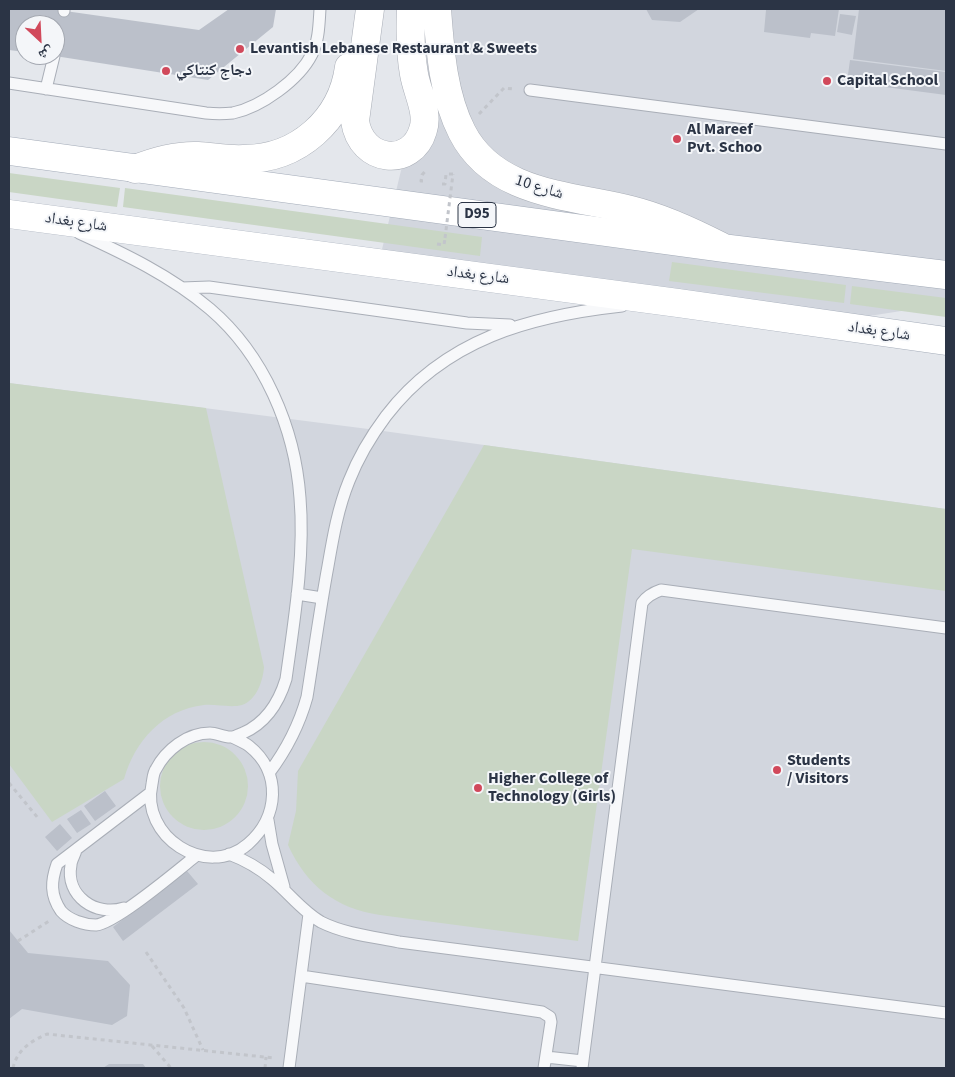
<!DOCTYPE html>
<html>
<head>
<meta charset="utf-8">
<style>
	body { margin:0 }
	#map { position:relative; width:955px; height:1077px; overflow:hidden; background:#e4e7ec; font-family:"Source Sans 3","Noto Naskh Arabic",sans-serif }
	canvas { display:block }
	.frame { position:absolute; inset:0; border:10px solid #2b3445; pointer-events:none }
	.north { position:absolute; left:15px; top:15px; width:50px; height:50px; box-sizing:border-box; background:#f4f6f9; border:1px solid #a4a8b1; border-radius:50%; rotate:155deg; font-size:14px; font-weight:700; line-height:20px; text-align:center; color:#2b3445 }
	.north::after { content:''; display:block; margin:auto; width:18px; height:22px; background:#d1495b; clip-path:polygon(50% 0,100% 100%,50% 72%,0 100%) }
</style>
</head>
<body>
<div id="map">
<canvas width="955" height="1077"></canvas>
<div class="frame"></div>
<div class="north">ش</div>
</div>
<script>
const context = document.querySelector('canvas').getContext('2d');
context.lineJoin = 'round';
function fill(path, color) {
  context.fillStyle = color;
  context.fill(path, 'evenodd');
}
function stroke(path, color, width, dash) {
  context.strokeStyle = color;
  context.lineWidth = width;
  context.lineCap = dash ? 'butt' : 'round';
  context.setLineDash(dash || []);
  context.stroke(path);
}
function label(font, color, halo, rows, align = 'center') {
  context.font = font + ' "Source Sans 3","Noto Naskh Arabic",sans-serif';
  context.lineWidth = 4;
  context.setLineDash([]);
  context.textBaseline = 'middle';
  context.strokeStyle = halo;
  context.fillStyle = color;
  for (const [text, x, y, turn = 0] of rows) {
    context.save();
    context.translate(x, y);
    context.rotate((+turn || 0) * Math.PI / 180);
    context.textAlign = isNaN(turn) ? turn : align;
    if (halo) context.strokeText(text, 0, 0);
    context.fillText(text, 0, 0);
    context.restore();
  }
}
const built = new Path2D(`
	M440 9H946V304L805 326 377 270Z
	M9 383 376 430 946 509V1068H9Z`);
const green = new Path2D(`
	M9 173 120 188 117 207 9 192Z
	M125 188 482 237 480 256 123 207Z
	M672 262 846 285 844 303 669 281Z
	M852 286 946 298V317L850 304Z
	M9 383 206 408 264 667C263 680 257 700 242 705 231 708 216 704 204 705 162 710 135 741 124 779L52 822 9 764Z
	M484 445 946 509V591L632 549 578 941 380 915C335 908 307 886 288 845L296 811 298 771Z
	M160 786a44 44 0 1 1 88 0a44 44 0 1 1-88 0Z`);
const building = new Path2D(`
	M9 9H51L199 30 229 9H276L273 27 208 80 55 56V25H25V52L9 50Z
	M646 9H699L680 22 652 20Z
	M763 9H839L835 36 811 33 810 38 764 32 766 10Z
	M859 9H946V71L853 59Z
	M840 14 856 16 852 35 837 32Z
	M850 60 946 72V95L847 82Z
	M105 791 116 806 95 821 84 806Z
	M81 810 91 824 77 833 67 819Z
	M60 824 72 838 57 851 45 837Z
	M187 871 198 884 123 941 113 927Z
	M9 930 28 953 108 961 130 985 127 1016 112 1025 22 1009 9 1019Z
	M109 1064H143L146 1068H103Z`);
const path = new Path2D(`
	M479 114 504 88 514 89
	M423 181H421L422 175 427 169
	M442 184H445L446 174H453
	M437 244 444 245 445 238
	M9 783 38 818
	M18 941 49 921
	M146 952 184 1008 203 1050
	M152 1046 171 1068
	M13 1068C17 1050 31 1041 47 1034L274 1058
	M265 1068 266 1057`);
const lane = new Path2D(`
	M64 11V9
	M9 83 206 113C215 114 224 114 233 113 261 107 299 80 312 54 319 40 319 24 320 9
	M46 89 54 56
	M530 90 946 144
	M79 233C125 254 171 276 210 309 264 355 295 428 300 498 305 556 294 621 286 679 279 702 266 723 243 733 240 734 235 737 232 737 225 738 217 733 210 733 187 733 166 750 156 769 153 773 153 779 152 784 140 836 206 880 248 844 279 817 282 772 249 746 244 742 238 740 232 737
	M182 288 209 287 467 323 510 325
	M297 594 322 598
	M269 773C287 749 299 726 307 697 314 653 320 609 328 566 333 537 338 508 349 481 358 458 371 436 386 416 445 339 530 316 622 306
	M150 793 57 864C51 881 50 895 61 911 69 920 84 925 96 925 116 923 178 870 197 855
	M268 820 272 844 284 887
	M76 850C75 855 71 860 71 865 65 896 96 917 124 908
	M229 854C245 860 259 868 272 879 289 893 302 911 321 922 345 934 374 937 399 942L946 1013
	M301 976 542 1012 550 1017 551 1022 544 1068
	M546 1057 583 1061
	M289 1068 309 914
	M582 1068 642 603C647 596 652 593 661 590L946 628`);
const secondary = new Path2D(`
	M370 9 355 121C361 163 412 168 423 130 429 113 417 92 414 74 410 52 410 31 411 9
	M437 9C440 49 443 95 462 132 494 195 571 195 631 210 663 218 691 231 720 246
	M135 169C155 161 176 155 198 156 214 157 229 160 244 159 298 159 342 120 349 67`);
const primary = new Path2D(`
	M9 151 723 248 946 275
	M9 214 678 303 946 341`);
const pathBridge = new Path2D(`
	M445 238 453 174`);
const markers = [
	[240,49,5,"#d1495b"],
	[166,71,5,"#d1495b"],
	[827,81,5,"#d1495b"],
	[677,139,5,"#d1495b"],
	[777,770,5,"#d1495b"],
	[478,788,5,"#d1495b"]
];
const shields = [
	[477,215,38]
];
const shieldNames = [
	["D95",477,215]
];
const poiNames = [
	["Levantish Lebanese Restaurant & Sweets",250,49],
	["دجاج كنتاكي",176,71],
	["Capital School",837,81],
	["Al Mareef",687,130],
	["Pvt. Schoo",687,148],
	["Students",787,761],
	["/ Visitors",787,779],
	["Higher College of",488,779],
	["Technology (Girls)",488,797]
];
const streetNames = [
	["شارع 10",539,188,17],
	["شارع بغداد",76,223,8],
	["شارع بغداد",478,276,7],
	["شارع بغداد",879,332,8]
];
fill(built, '#d2d6de');
fill(green, '#c9d6c5');
fill(building, '#bbc0ca');
stroke(lane, '#a9aeb7', 13);
stroke(secondary, '#a9aeb7', 29);
stroke(primary, '#a3abb8', 29);
stroke(path, '#c2c5cb', 3, [4, 4]);
stroke(lane, '#f7f8fa', 11);
stroke(secondary, '#fff', 28);
stroke(primary, '#fff', 28);
stroke(pathBridge, '#c2c5cb', 3, [4, 4]);
for (const [x, y, r, color] of markers) {
  const dot = new Path2D();
  dot.arc(x, y, r, 0, 2 * Math.PI);
  context.fillStyle = color;
  context.fill(dot);
  stroke(dot, '#f4f6f9', 2);
}
for (const [x, y, w] of shields) {
  const box = new Path2D();
  box.roundRect(x - w / 2, y - 12.5, w, 25, 4);
  context.fillStyle = '#f4f6f9';
  context.fill(box);
  stroke(box, '#2b3445', 1);
}
label('bold 15px', '#2b3445', null, shieldNames);
label('bold 16px', '#2b3445', '#f4f6f9', poiNames, 'left');
label('16px', '#2b3445', '#f4f6f9', streetNames);
</script>
</body>
</html>
